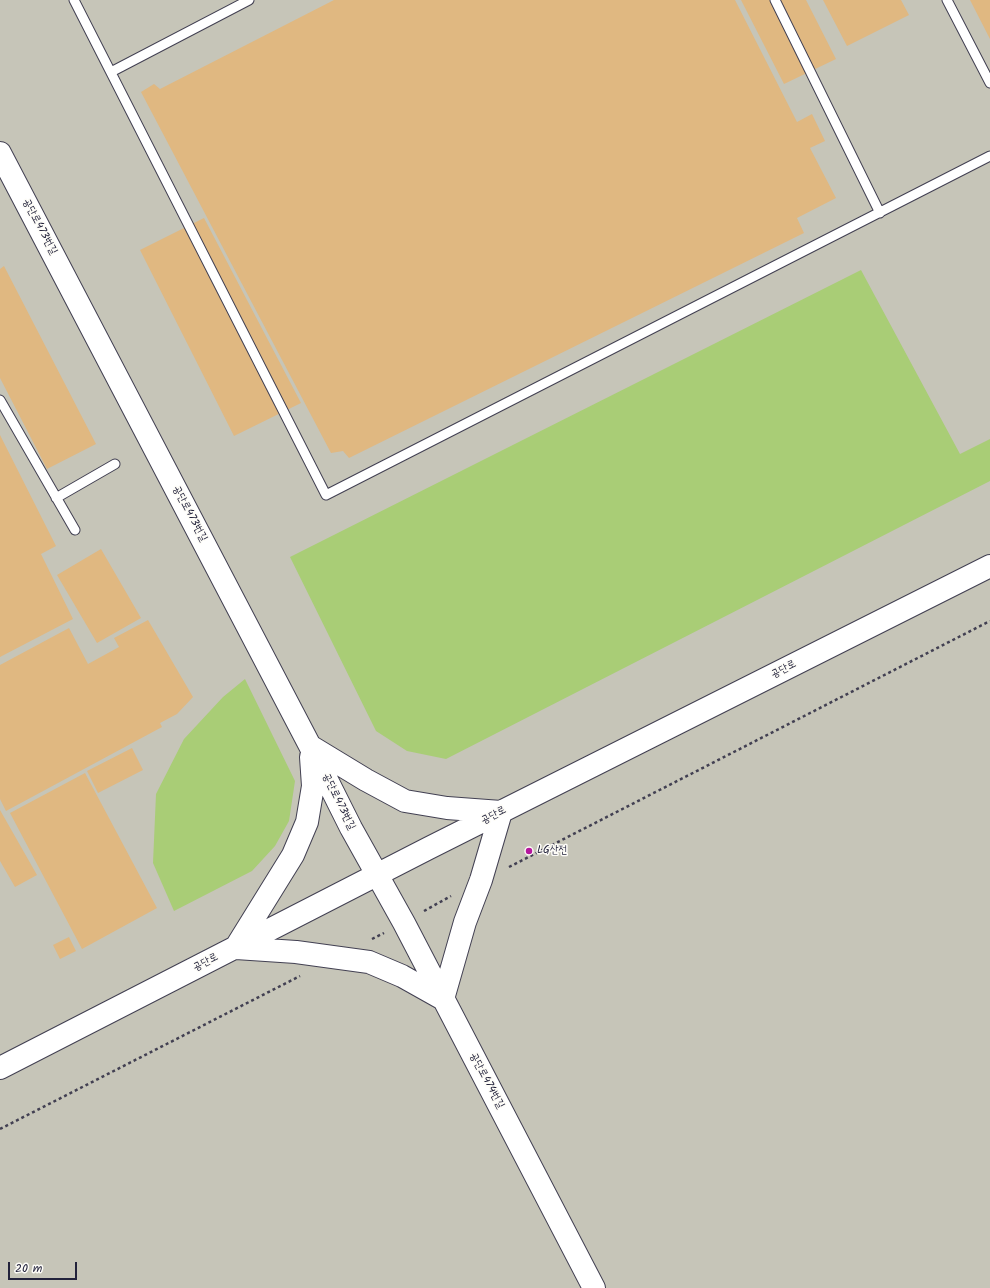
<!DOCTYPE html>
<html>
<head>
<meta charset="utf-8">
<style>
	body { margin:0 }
	#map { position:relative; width:990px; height:1288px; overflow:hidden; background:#f6e7d2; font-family:Kalam,sans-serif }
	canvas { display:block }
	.scale { position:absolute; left:8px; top:1262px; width:69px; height:18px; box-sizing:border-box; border:2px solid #22223b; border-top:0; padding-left:5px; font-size:12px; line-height:14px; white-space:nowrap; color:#22223b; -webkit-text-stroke:3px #fdfcf7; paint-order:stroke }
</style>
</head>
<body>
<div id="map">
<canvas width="990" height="1288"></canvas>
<div class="scale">20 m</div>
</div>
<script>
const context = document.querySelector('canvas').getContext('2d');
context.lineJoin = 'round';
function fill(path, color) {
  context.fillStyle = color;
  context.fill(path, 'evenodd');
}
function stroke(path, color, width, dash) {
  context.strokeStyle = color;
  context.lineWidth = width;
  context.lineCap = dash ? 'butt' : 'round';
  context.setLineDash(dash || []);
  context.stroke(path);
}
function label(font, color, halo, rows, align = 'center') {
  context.font = font + ' Kalam,"Poor Story",sans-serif';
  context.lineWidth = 3;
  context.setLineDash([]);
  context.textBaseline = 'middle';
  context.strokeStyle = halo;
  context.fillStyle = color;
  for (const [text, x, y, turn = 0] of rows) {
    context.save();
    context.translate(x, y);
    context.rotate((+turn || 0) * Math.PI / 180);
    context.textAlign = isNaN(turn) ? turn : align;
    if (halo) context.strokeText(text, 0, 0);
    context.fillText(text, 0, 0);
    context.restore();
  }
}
const industrial = new Path2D(`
	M0 0H990V1288H0Z`);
const green = new Path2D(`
	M861 270 960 454 990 439V481L446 759 407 751 376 731 290 557Z
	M245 679 295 781 289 821 275 846 252 871 174 911 153 863 156 794 184 739 223 697Z`);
const building = new Path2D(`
	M334 0H735L797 122 812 114 825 141 810 148 836 198 797 218 804 233 349 458 343 451 331 453 141 92 154 84 160 89Z
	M741 0H806L836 59 784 84Z
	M823 0H901L909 15 847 46Z
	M970 0H990V39Z
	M204 218 301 403 234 436 140 250Z
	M4 266 96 444 47 469 0 378V269Z
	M0 435 56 546 41 554 73 619 0 657Z
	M101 549 141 618 97 643 57 575Z
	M148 620 193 697 177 714 160 723 162 727 6 811 0 799V665L69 628 88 664 119 647 114 638Z
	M132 748 143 770 98 793 87 771Z
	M85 773 157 908 82 949 10 813Z
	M0 810 37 875 15 887 0 861Z
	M69 937 76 951 60 959 53 945Z`);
const path = new Path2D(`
	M509 867 990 621
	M424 911 451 896
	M372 939 384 933
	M0 1129 300 976`);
const lane = new Path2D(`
	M74 0 326 495 990 156
	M775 0 880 213
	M947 0 990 83
	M111 72 249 0
	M0 400 75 530
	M56 498 115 464`);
const secondary = new Path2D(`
	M0 153 310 746 351 828 404 923 594 1288
	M310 746 366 780 405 801 447 808 501 812
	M236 947 293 855 307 822 313 786 311 757
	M236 948 296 952 369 962 402 976 443 999
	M443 999 465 922 481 880 501 812
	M0 1068 429 848 990 566`);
const markers = [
	[529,851,4,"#b5179e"]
];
const streetNames = [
	["공단로473번길",39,227,62],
	["공단로473번길",189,514,62],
	["공단로",784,670,-27],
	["공단로473번길",338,802,64],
	["공단로",494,816,-27],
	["공단로",206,963,-27],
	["공단로474번길",486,1081,62]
];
const poiNames = [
	["LG산전",537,851]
];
fill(industrial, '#c6c5b8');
fill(green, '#a9cd76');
fill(building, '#e0b881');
stroke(lane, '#424052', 11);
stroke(secondary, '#424052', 24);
stroke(path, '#424052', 2.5, [3, 3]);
stroke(lane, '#fff', 9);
stroke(secondary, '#fff', 22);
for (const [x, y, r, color] of markers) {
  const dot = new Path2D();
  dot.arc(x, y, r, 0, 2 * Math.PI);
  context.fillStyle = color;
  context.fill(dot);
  stroke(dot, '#fdfcf7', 1.5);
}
label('11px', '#22223b', '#fdfcf7', streetNames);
label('11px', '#22223b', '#fdfcf7', poiNames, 'left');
</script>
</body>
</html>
